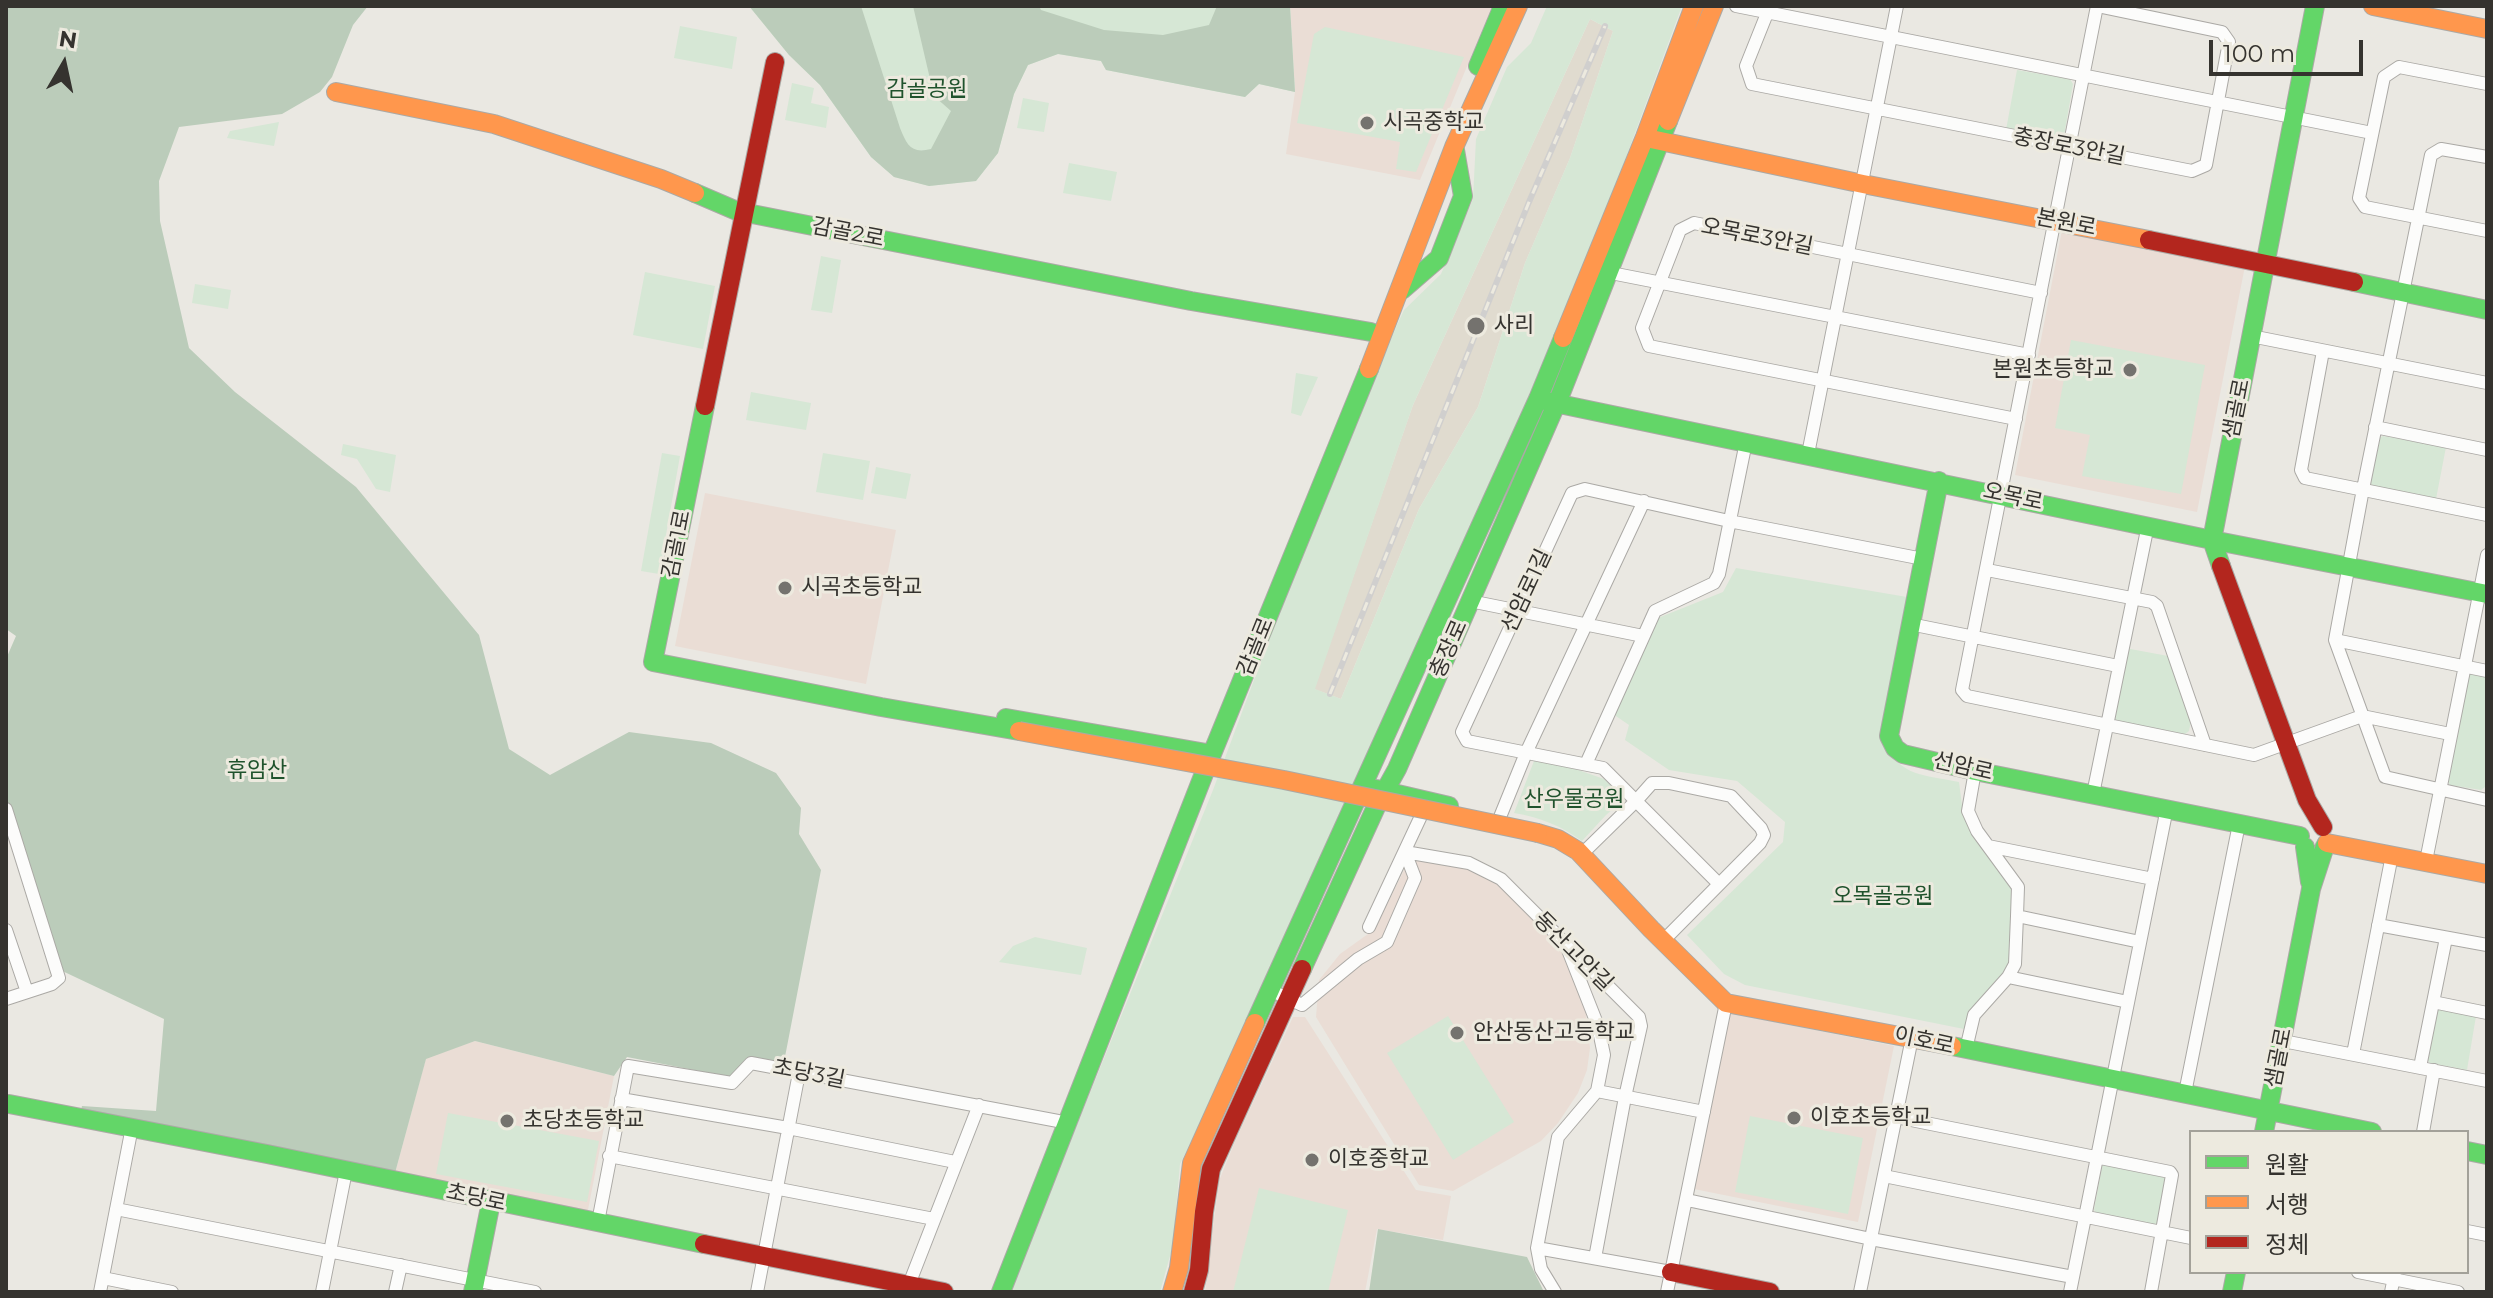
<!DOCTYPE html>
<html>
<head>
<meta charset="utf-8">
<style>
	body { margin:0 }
	#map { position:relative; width:2493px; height:1298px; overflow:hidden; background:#eae8e2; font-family:Montserrat,"Noto Sans KR",sans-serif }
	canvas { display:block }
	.frame { position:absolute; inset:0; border:8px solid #35332f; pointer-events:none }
	.legend { position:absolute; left:2189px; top:1130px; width:280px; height:144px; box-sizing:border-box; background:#edeadf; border:2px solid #a3a199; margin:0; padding:10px 14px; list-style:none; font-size:24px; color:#35332f }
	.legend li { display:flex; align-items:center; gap:16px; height:40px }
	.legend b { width:40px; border:2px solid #a3a199 }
	.north { position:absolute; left:24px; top:24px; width:80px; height:80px; -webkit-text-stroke:6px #edeadf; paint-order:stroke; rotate:9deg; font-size:22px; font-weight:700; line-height:32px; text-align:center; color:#35332f }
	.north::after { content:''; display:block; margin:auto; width:28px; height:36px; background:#35332f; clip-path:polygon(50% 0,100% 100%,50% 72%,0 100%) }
	.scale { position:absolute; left:2209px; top:40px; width:154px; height:36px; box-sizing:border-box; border:4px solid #35332f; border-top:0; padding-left:10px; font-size:24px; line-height:28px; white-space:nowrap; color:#35332f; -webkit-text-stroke:6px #edeadf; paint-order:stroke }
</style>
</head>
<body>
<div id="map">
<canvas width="2493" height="1298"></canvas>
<div class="frame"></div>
<ul class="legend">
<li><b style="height:10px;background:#63d668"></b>원활</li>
<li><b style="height:10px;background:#ff974d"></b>서행</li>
<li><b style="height:10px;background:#b3261e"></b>정체</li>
</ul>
<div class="north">N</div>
<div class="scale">100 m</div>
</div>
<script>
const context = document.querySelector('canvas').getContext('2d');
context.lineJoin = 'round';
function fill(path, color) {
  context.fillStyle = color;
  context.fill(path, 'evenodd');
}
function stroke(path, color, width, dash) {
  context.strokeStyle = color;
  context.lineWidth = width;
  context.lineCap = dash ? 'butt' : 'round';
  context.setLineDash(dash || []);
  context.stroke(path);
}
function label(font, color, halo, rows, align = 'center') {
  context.font = font + ' Montserrat,"Noto Sans KR",sans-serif';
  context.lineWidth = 6;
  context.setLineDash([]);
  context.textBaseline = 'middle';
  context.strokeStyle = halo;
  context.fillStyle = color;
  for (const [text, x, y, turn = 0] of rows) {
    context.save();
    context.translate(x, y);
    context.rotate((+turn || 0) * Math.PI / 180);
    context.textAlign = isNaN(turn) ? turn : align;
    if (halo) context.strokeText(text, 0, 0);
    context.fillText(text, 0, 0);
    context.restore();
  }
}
const built = new Path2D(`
	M1590 19 1613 31 1570 158 1525 263 1478 407 1419 509 1341 699 1314 689 1413 405Z`);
const education = new Path2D(`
	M1290 6H1492L1420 180 1286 154 1295 92Z
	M2062 230 2245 266 2197 512 2015 475Z
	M705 493 896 530 866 684 675 646Z
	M1411 856 1466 867 1498 881 1562 951 1582 984 1590 1048 1587 1070 1578 1093 1558 1123 1541 1141 1453 1191 1419 1185 1316 1017 1319 980 1340 954 1375 929Z
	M1730 1013 1894 1046 1858 1222 1694 1189Z
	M1293 1017H1305L1416 1190 1451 1196 1443 1240 1377 1229 1365 1292H1205L1219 1181 1236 1139Z
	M475 1041 614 1076 587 1215 395 1173 426 1058Z`);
const green = new Path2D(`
	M749 6H1290L1295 92 1259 84 1245 97 1106 70 1101 61 1058 54 1028 65 1014 94 998 153 976 181 929 186 894 177 871 157 820 85 789 55Z
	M1547 6H1682L1558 341 1232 1056 1180 1164 1173 1245 1160 1292H1009L1213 790 1292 578 1397 325 1404 310 1441 274 1473 199 1476 139 1507 67 1531 43ZM1590 19 1613 31 1570 158 1525 263 1478 407 1419 509 1341 699 1315 689 1413 405Z
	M680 26 737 37 732 69 674 58Z
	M1325 27 1464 57 1416 172 1396 169 1400 142 1297 123 1314 34Z
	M2017 70 2070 79 2073 84 2064 136 2060 139 2006 130Z
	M792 83 814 88 811 103 829 107 826 128 785 120Z
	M1023 98 1049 103 1044 132 1017 128Z
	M279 122 274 146 227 138 230 131Z
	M1069 163 1117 172 1111 201 1063 193Z
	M821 256 841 260 832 313 811 310Z
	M645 272 715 286 703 349 633 335Z
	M195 284 231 290 228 309 192 303Z
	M2071 340 2205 365 2181 494 2082 476 2090 435 2055 428Z
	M1296 373 1318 377 1301 416 1291 413Z
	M751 392 811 403 806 430 746 420Z
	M2383 436 2446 447 2436 499 2374 488 2371 484 2379 438Z
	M343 444 396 455 390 492 376 489 357 459 341 455Z
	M662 453 680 456 659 574 641 571Z
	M823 453 870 461 863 500 816 492Z
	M876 467 911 474 906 499 871 493Z
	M1736 568 1907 597 1882 742C1903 778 1922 774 1959 782L1963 813 2014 892 2008 971 1964 1029 1745 985 1724 974 1687 935 1783 842 1785 822 1737 781 1669 770 1625 740 1629 725 1613 714 1658 618 1723 592Z
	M2125 648 2168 656 2191 721 2189 731 2185 734 2113 720Z
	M2470 673 2487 676V778L2485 787 2481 790 2450 785 2447 780 2466 676Z
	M1534 761 1564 765 1604 779 1625 799 1606 815 1582 841C1561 826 1540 817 1514 813Z
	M1035 937 1087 948 1081 975 999 962 1013 946Z
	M2439 1009 2476 1016 2467 1070 2430 1063 2426 1059 2435 1013Z
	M1448 1016 1514 1122 1453 1160 1387 1053Z
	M448 1113 599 1141 587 1202 436 1174Z
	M1750 1116 1863 1138 1848 1214 1735 1192Z
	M2106 1163 2166 1174 2169 1178 2161 1222 2156 1225 2097 1214 2094 1210 2102 1166Z
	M1259 1188 1348 1210 1328 1292H1233Z`);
const forest = new Path2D(`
	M6 6H368L353 25 332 77 320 92 282 114 179 127 159 181 160 221 189 348 235 392 356 487 479 635 509 749 550 775 629 732 711 743 776 773 801 808 799 834 821 870 784 1062 750 1057 730 1077 627 1057 614 1076 475 1041 426 1059 395 1173 80 1114 82 1106 156 1111 164 1019 56 968 6 796V659L16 636 6 629Z
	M749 6H861L900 128C907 145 911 154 931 149L951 111 934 96 913 6H1039L1041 10 1104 30 1163 35 1209 25 1217 6H1290L1295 92 1259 84 1245 97 1106 70 1101 61 1058 54 1028 65 1014 94 998 153 976 181 929 186 894 177 871 157 820 85 789 55Z
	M1378 1229 1527 1257 1544 1292H1369Z`);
const street = new Path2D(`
	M1736 6 2372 133
	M1770 6 1746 66 1752 84 2192 171 2206 165 2229 42 2222 32 2097 6
	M2097 6 1962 690 1967 696 2254 755 2362 716 2450 734
	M2487 84 2399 67 2384 77 2359 198 2365 207 2487 231
	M2487 157 2441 149 2431 155 2363 489 2335 640 2385 777 2487 800
	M1611 273 2029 355
	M2251 336 2487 383
	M2323 351 2301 470 2305 478 2487 515
	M2016 419 1649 346 1642 328 1680 230 1694 223 2041 293
	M2375 427 2487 450
	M1808 454 1897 6
	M1987 570 2152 602 2157 606 2205 745
	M1470 601 1643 636
	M1910 624 2118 666
	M2335 640 2487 671
	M1586 764 1655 611 1714 583 1719 574 1746 442
	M2093 794 2148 525
	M6 809 59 978 52 984 6 999
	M1500 817 1526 753 1644 501
	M1988 846 2153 879
	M1587 849 1636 801 1652 783H1669L1731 796 1761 828 1764 835 1760 843 1663 941
	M1405 852 1469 863 1501 879 1639 1017 1641 1026 1625 1097 1595 1258
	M2426 861 2487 555
	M1718 883 1603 768 1467 741 1462 732 1572 493 1585 489 1729 521 1923 559
	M2017 916 2140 942
	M2378 925 2487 945
	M1369 927 1421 816
	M6 930 27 992
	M1568 950 1598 1026 1604 1055 1597 1091
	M2008 977 2128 1002
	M1270 990 1302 1005 1358 959 1387 942 1415 878 1405 852
	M2433 1002 2487 1013
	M2283 1041 2487 1081
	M1966 1049 1974 1015 2008 977 2015 964 2017 916 2018 887 1977 831 1968 811 1975 771
	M2353 1054 2392 855
	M2420 1067 2446 938
	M1597 1091 1704 1112
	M2185 1093 2239 824
	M621 1099 788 1128 955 1162
	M1896 1117 2170 1172 2172 1175 2151 1292
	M2423 1132 2434 1070
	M609 1156 934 1219
	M1884 1176 2191 1238
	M1687 1200 1871 1239 2073 1277
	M116 1209 535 1292
	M598 1222 628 1066 732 1083 751 1063 1058 1121
	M2467 1231 2487 1235
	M1537 1248 1671 1272
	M2358 1272 2458 1292
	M103 1278 172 1292
	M100 1292 132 1127
	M322 1292 346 1171
	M395 1292 401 1265
	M757 1292 799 1073
	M906 1292 979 1105
	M1555 1292 1541 1269 1537 1248 1558 1137 1597 1091
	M1667 1292 1726 1003
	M1860 1292 1912 1038
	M2070 1292 2167 808
	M2391 1292 2395 1272`);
const fast = new Path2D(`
	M1478 66 1503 6
	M695 193 737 211 1191 301 1371 332
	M2354 282 2487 310
	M1402 290 1439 258 1463 196 1455 150
	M1545 401 2212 540 2487 594
	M705 406 653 662 881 707 1019 731
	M1939 481 1889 736 1895 748 1903 754 1975 771 2300 836
	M2221 566 2212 540 2315 6
	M1006 718 1212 754
	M1376 789 1449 806
	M2305 847 2310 882
	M1302 969 1376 807 1397 769 1561 393 1668 121
	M1255 1023 1538 399 1563 338
	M1952 1046 2372 1132
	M9 1104 267 1154 704 1244
	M2264 1132 2311 889 2325 846
	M2467 1151 2487 1155
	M473 1292 491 1202
	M1001 1292 1205 771 1369 369
	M2232 1292 2236 1272`);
const slow = new Path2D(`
	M2373 6 2487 29
	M336 92 494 124 661 179 695 193
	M1668 121 1714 6
	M1651 139 1863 184 2149 240
	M1563 338 1645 137 1694 6
	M1369 369 1454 147 1518 6
	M1538 833 1558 839 1578 851 1651 929 1726 1003 1952 1046
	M2327 843 2487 874
	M1172 1292 1179 1268 1192 1163 1255 1023`);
const jam = new Path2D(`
	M2149 240 2354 282
	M705 406 775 62
	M2221 566 2307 800 2323 827
	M704 1244 944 1292
	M1671 1272 1770 1292
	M1193 1292 1199 1270 1204 1212 1211 1169 1302 969`);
const rail = new Path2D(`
	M1330 694 1529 202 1605 26`);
const slowBridge = new Path2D(`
	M1019 731 1284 780 1538 833`);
const markers = [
	[1367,123,8,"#74726e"],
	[1476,326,10,"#74726e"],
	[2130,370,8,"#74726e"],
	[785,588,8,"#74726e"],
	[1457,1033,8,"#74726e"],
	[1794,1118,8,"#74726e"],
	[507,1121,8,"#74726e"],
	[1312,1160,8,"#74726e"]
];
const parkNames = [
	["감골공원",927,90],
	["휴암산",257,771],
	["산우물공원",1574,800],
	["오목골공원",1883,897]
];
const poiNames = [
	["시곡중학교",1383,123],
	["사리",1494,326],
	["본원초등학교",2114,370,"right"],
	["시곡초등학교",801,588],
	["안산동산고등학교",1473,1033],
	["이호초등학교",1810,1118],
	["초당초등학교",523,1121],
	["이호중학교",1328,1160]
];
const streetNames = [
	["충장로3안길",2069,147,11],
	["본원로",2066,223,11],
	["감골2로",848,233,11],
	["오목로3안길",1757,237,11],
	["샘골로",2237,409,-79],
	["오목로",2013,497,12],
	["감골1로",677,544,-79],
	["선암로1길",1527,591,-65],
	["감골로",1256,647,-68],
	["충장로",1449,649,-66],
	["선암로",1963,767,13],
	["동산고안길",1573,952,45],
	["이호로",1924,1041,12],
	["샘골로",2279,1058,-79],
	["초당3길",809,1074,11],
	["초당로",476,1198,12]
];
fill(built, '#e0dbcf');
fill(education, '#eaddd5');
fill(green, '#d6e7d5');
fill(forest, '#bbccba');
stroke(street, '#aba9a5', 14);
stroke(fast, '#aba9a5', 20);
stroke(slow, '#aba9a5', 20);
stroke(jam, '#aba9a5', 20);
stroke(street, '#fcfcfb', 12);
stroke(fast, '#63d668', 18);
stroke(slow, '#ff974d', 18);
stroke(jam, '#b3261e', 18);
stroke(rail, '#d0cfce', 6);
stroke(rail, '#edeadf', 3, [9]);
stroke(slowBridge, '#aba9a5', 20, []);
stroke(slowBridge, '#ff974d', 18);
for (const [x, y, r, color] of markers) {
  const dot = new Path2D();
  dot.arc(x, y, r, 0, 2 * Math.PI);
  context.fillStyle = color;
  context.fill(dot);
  stroke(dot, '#edeadf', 3);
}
label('22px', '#20532d', '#edeadf', parkNames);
label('22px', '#35332f', '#edeadf', poiNames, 'left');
label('22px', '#35332f', '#edeadf', streetNames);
</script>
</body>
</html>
